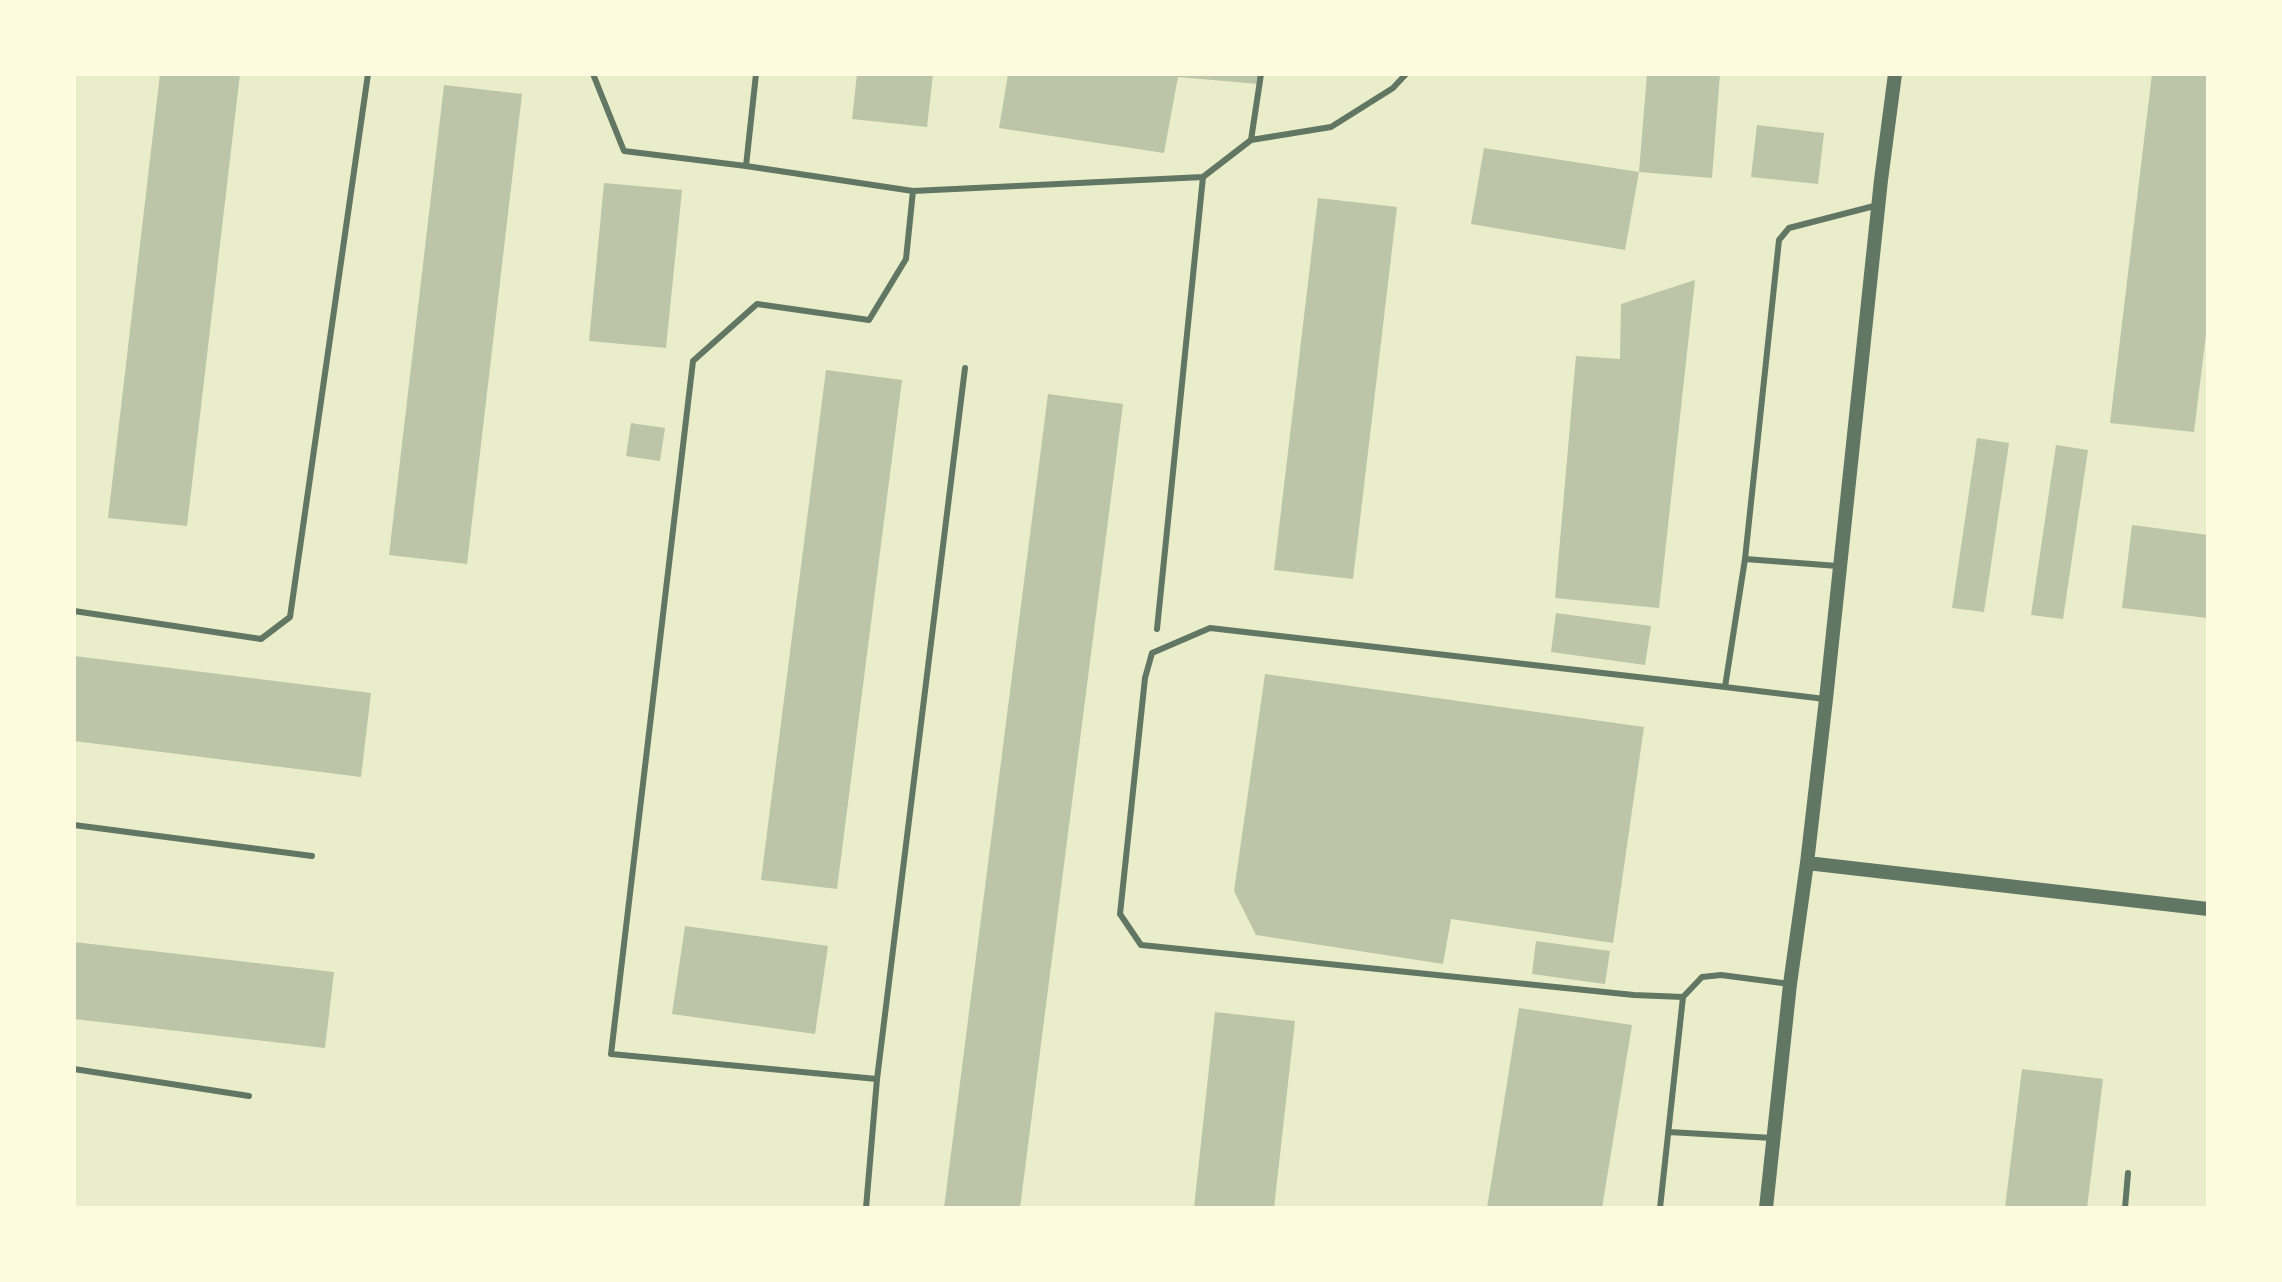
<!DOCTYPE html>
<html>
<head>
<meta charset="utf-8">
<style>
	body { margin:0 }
	#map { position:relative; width:2282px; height:1282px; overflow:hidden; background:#e9edc9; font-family:"Work Sans",sans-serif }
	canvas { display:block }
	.frame { position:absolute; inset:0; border:76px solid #fefae0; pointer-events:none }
</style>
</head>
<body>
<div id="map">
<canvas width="2282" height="1282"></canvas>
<div class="frame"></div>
</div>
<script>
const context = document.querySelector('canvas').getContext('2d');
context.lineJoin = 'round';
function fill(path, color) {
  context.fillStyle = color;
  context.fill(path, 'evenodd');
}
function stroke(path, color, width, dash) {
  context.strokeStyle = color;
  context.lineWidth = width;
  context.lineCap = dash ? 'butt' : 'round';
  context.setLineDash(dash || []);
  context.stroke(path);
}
const building = new Path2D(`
	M160 74H240L187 526 108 518Z
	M857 74H933L927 127 852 119Z
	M1008 74 1173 76 1259 74 1258 84 1178 77 1164 153 999 128Z
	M1647 74H1720L1712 178 1639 172Z
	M2152 74H2208V318L2194 432 2110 423Z
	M444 85 522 94 467 564 389 555Z
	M1757 125 1824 133 1818 184 1751 177Z
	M1484 148 1639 172 1625 250 1471 224Z
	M604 183 682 190 666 348 589 341Z
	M1318 198 1397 207 1353 579 1274 570Z
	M1695 280 1659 608 1555 598 1576 356 1620 359 1621 304Z
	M826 370 902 380 837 889 761 880Z
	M1048 394 1123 404 1020 1208H944Z
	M631 423 665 428 660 461 626 456Z
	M1977 438 2009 443 1984 612 1952 608Z
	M2056 445 2088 450 2063 619 2031 615Z
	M2132 525 2208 535V618L2122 608Z
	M1556 613 1651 626 1645 665 1551 652Z
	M74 656 371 693 361 777 74 741Z
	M1265 674 1644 727 1613 943 1451 919 1443 964 1256 935 1234 891Z
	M685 926 828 946 815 1034 672 1014Z
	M1536 941 1610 951 1605 984 1532 974Z
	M74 942 334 972 325 1048 74 1019Z
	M1519 1008 1632 1025 1602 1208H1487Z
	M1215 1012 1295 1021 1274 1208H1194Z
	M2022 1069 2103 1079 2087 1208H2005Z`);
const service = new Path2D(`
	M593 74 624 151 746 166 913 191 1203 177 1251 140 1261 74
	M1251 140 1331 127 1393 88 1406 74
	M746 166 756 74
	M1745 559 1838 566
	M74 611 261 639 290 617 368 74
	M1157 629 1203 177
	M1725 687 1825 699
	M74 825 312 856
	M1683 997 1634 995 1141 945 1120 914 1145 678 1152 653 1210 628 1725 687 1745 559 1779 240 1789 228 1878 205
	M74 1069 249 1096
	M877 1079 611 1054 693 361 757 304 869 320 906 259 913 191
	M1669 1132 1772 1138
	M866 1208 877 1079 965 368
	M1660 1208 1683 997 1702 977 1721 975 1790 984
	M2125 1208 2128 1173`);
const tertiary = new Path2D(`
	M1807 863 2208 909
	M1766 1208 1790 984 1807 863 1826 699 1881 180 1895 74`);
fill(building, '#bcc5a7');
stroke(service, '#617663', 6);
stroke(tertiary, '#617663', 14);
</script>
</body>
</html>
